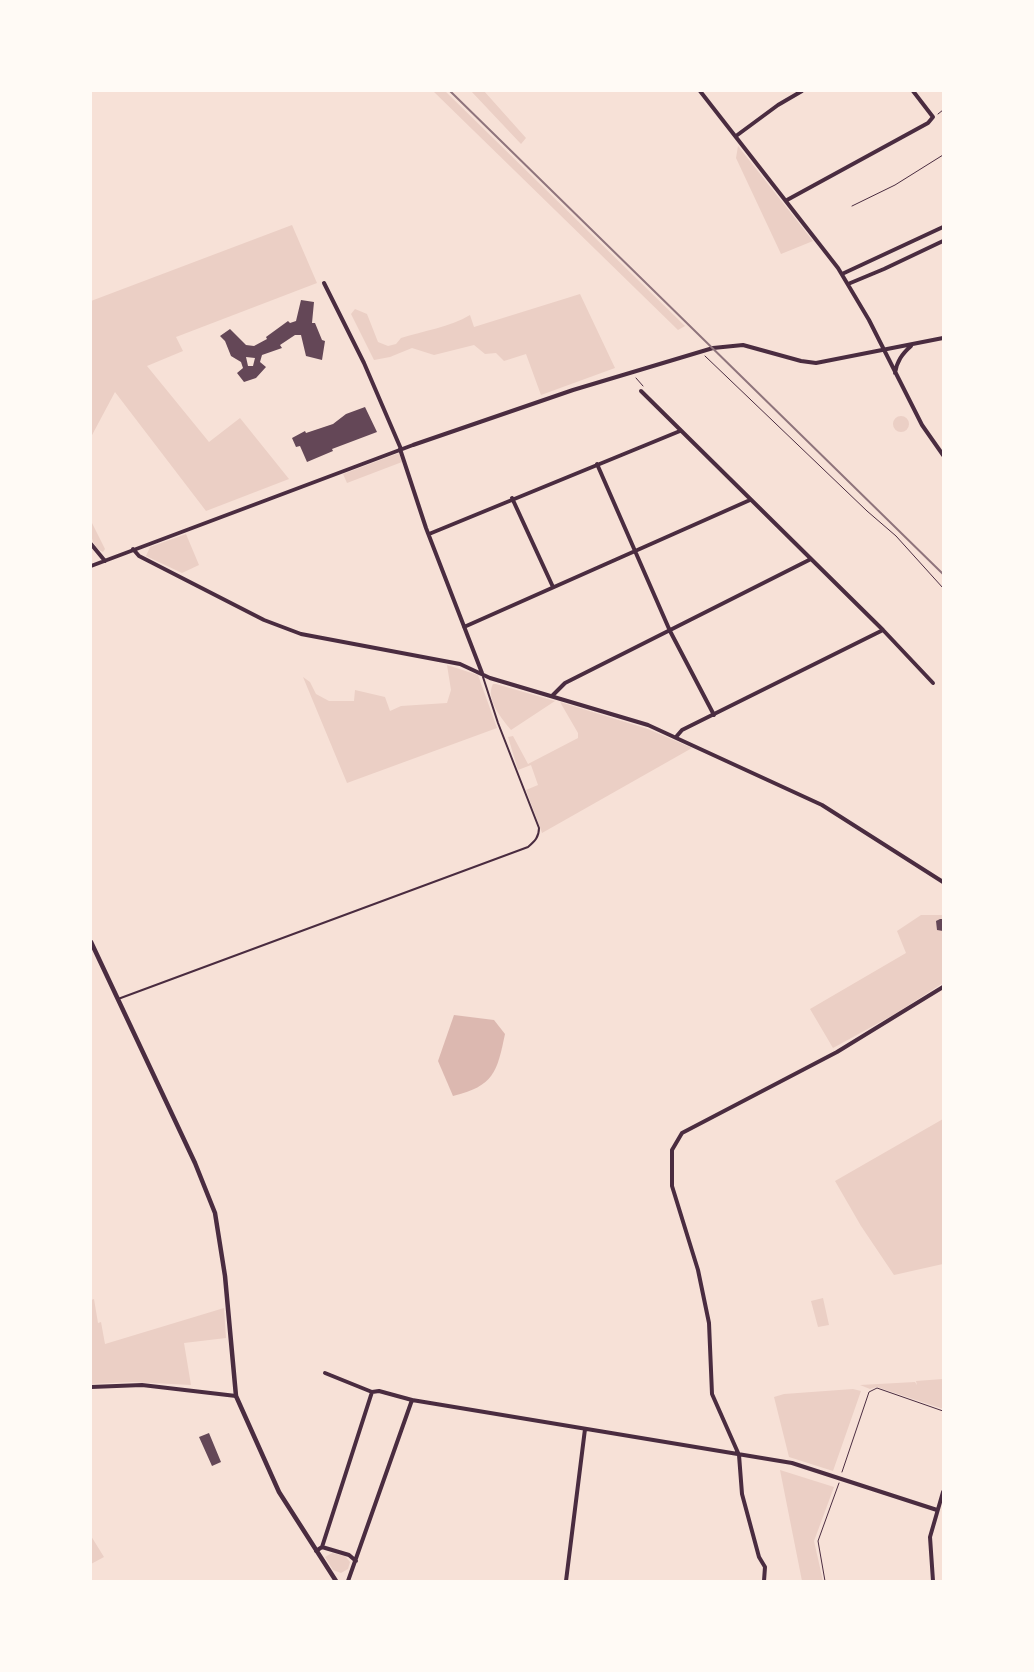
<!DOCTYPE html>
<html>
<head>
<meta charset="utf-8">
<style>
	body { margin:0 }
	#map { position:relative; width:1034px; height:1672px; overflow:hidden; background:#f7e1d7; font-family:Figtree,sans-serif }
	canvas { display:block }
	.frame { position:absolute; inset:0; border:92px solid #fffaf5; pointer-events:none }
</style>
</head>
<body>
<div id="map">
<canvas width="1034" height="1672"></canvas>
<div class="frame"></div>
</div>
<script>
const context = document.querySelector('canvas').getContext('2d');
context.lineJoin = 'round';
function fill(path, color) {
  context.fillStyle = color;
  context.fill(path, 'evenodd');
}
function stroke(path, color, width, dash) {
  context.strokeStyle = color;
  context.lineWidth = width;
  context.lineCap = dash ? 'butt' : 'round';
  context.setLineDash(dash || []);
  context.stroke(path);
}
const green = new Path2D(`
	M433 91H445L685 326 678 330Z
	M471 91H484L526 138 521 144Z
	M738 146 813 241 781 254 736 158Z
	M292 225 317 283 176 337 183 351 147 366 209 442 240 418 289 479 206 511 115 392 91 437V301Z
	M580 294 615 368 541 395 526 354 504 361 496 353 485 354 474 345 434 355 412 348 390 357 374 360 351 314 355 309 367 314 378 342 388 346 396 344 401 338C423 331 450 327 470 315L474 327Z
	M893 424a8 8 0 1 1 16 0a8 8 0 1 1-16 0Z
	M399 453 402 462 347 483 343 474Z
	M91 521 105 549 103 552C90 545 91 534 91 521Z
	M186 534 199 565 182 573 146 556 150 547Z
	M447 665 478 675 497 728 347 783 303 677 310 682 316 694 329 701H354L355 690 385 697 390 711 401 706 447 703 451 690Z
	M493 684H496L555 701 511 730C502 719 485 699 493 684Z
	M560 702 648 729 692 748 542 833 526 790 538 785 531 765 518 770 508 737 513 736 528 764 578 738V733Z
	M921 915H943V983L895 1014 833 1048 810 1009 906 953 897 931Z
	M943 1119V1264L894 1275 861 1226 835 1181Z
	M823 1298 829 1325 818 1327 811 1301Z
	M94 1299 98 1323 101 1322 105 1344 224 1308 226 1338 184 1343 191 1385 132 1382 91 1384V1300Z
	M943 1379V1409L877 1387 870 1389 860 1385 915 1382 917 1385 916 1381Z
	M853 1389 861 1391 833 1471 789 1457 774 1397 784 1394Z
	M780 1470 834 1487 814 1541 823 1581H802Z
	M91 1536 104 1557 91 1564Z
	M332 1553 345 1556 350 1562 348 1569 341 1573 333 1570 325 1557Z`);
const water = new Path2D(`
	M454 1015 494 1020 505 1034C497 1072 494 1086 453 1096L438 1061Z`);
const building = new Path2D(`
	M301 300 314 302 312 323H315L322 340 325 341 322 360 306 356 301 335H295L280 345 282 348 262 355 260 362 266 367 256 378 244 382 237 373 243 368 241 362 231 356 225 341 220 336 230 329 246 345 254 346 267 339 266 337 288 321 290 323 296 321ZM246 357 255 358 253 366H248Z
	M365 407 377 432 332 449 333 451 307 462 300 446 296 447 292 438 305 431 306 433 333 424 346 414Z
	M940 919H943V931L937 930 936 921Z
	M209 1433 221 1462 212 1466 199 1437Z`);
const path = new Path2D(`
	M938 114 943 110
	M852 206 895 185 943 155
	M705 356 867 511 896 536 943 588
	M636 378 643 386
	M842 1472 869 1392 877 1388 943 1411
	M825 1581 818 1541 839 1483`);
const service = new Path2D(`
	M118 999 528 847C535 841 539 837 539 828L498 723 483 677`);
const minor = new Path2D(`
	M700 91 838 268 869 320 922 425 943 455
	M736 136 778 105 802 91
	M787 200 928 123 933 117 913 91
	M842 274 943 227
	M324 283 364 363 401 449
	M848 284 884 269 943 241
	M895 373C897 361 902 354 911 346
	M641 391 883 630 933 683
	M400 449 426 528 482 673
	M597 464 670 631 714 715
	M512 498 553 587
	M429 534 680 431
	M91 544 105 561
	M133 549 139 556 264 620 301 634 460 664 490 678 648 725 822 805 943 882
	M91 566 413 445 573 390 713 348 743 345 801 361 816 363 943 338
	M464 627 750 500
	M552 696 565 683 811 559
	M676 737 682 730 883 630
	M325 1373 372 1392 379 1391 412 1400 792 1463 937 1510
	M91 1387 142 1385 236 1396
	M322 1547 349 1555 356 1561
	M316 1551 322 1547 372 1392
	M348 1581 412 1400
	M566 1581 585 1429
	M764 1581 765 1567 759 1557 742 1494 739 1455 712 1394 709 1323 698 1270 672 1186V1150L682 1133 837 1052 943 987
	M933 1581 930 1537 943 1492`);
const tertiary = new Path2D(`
	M91 942 195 1163 215 1213 225 1276 236 1396 279 1492 336 1581`);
const rail = new Path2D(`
	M450 91 943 574`);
fill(green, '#ebcfc5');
fill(water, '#dcb8b0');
fill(building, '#644757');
stroke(path, '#4a2c40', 1);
stroke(service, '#4a2c40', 2);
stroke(minor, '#4a2c40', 4);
stroke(tertiary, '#4a2c40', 4.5);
stroke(rail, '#8f747c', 2);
</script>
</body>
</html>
